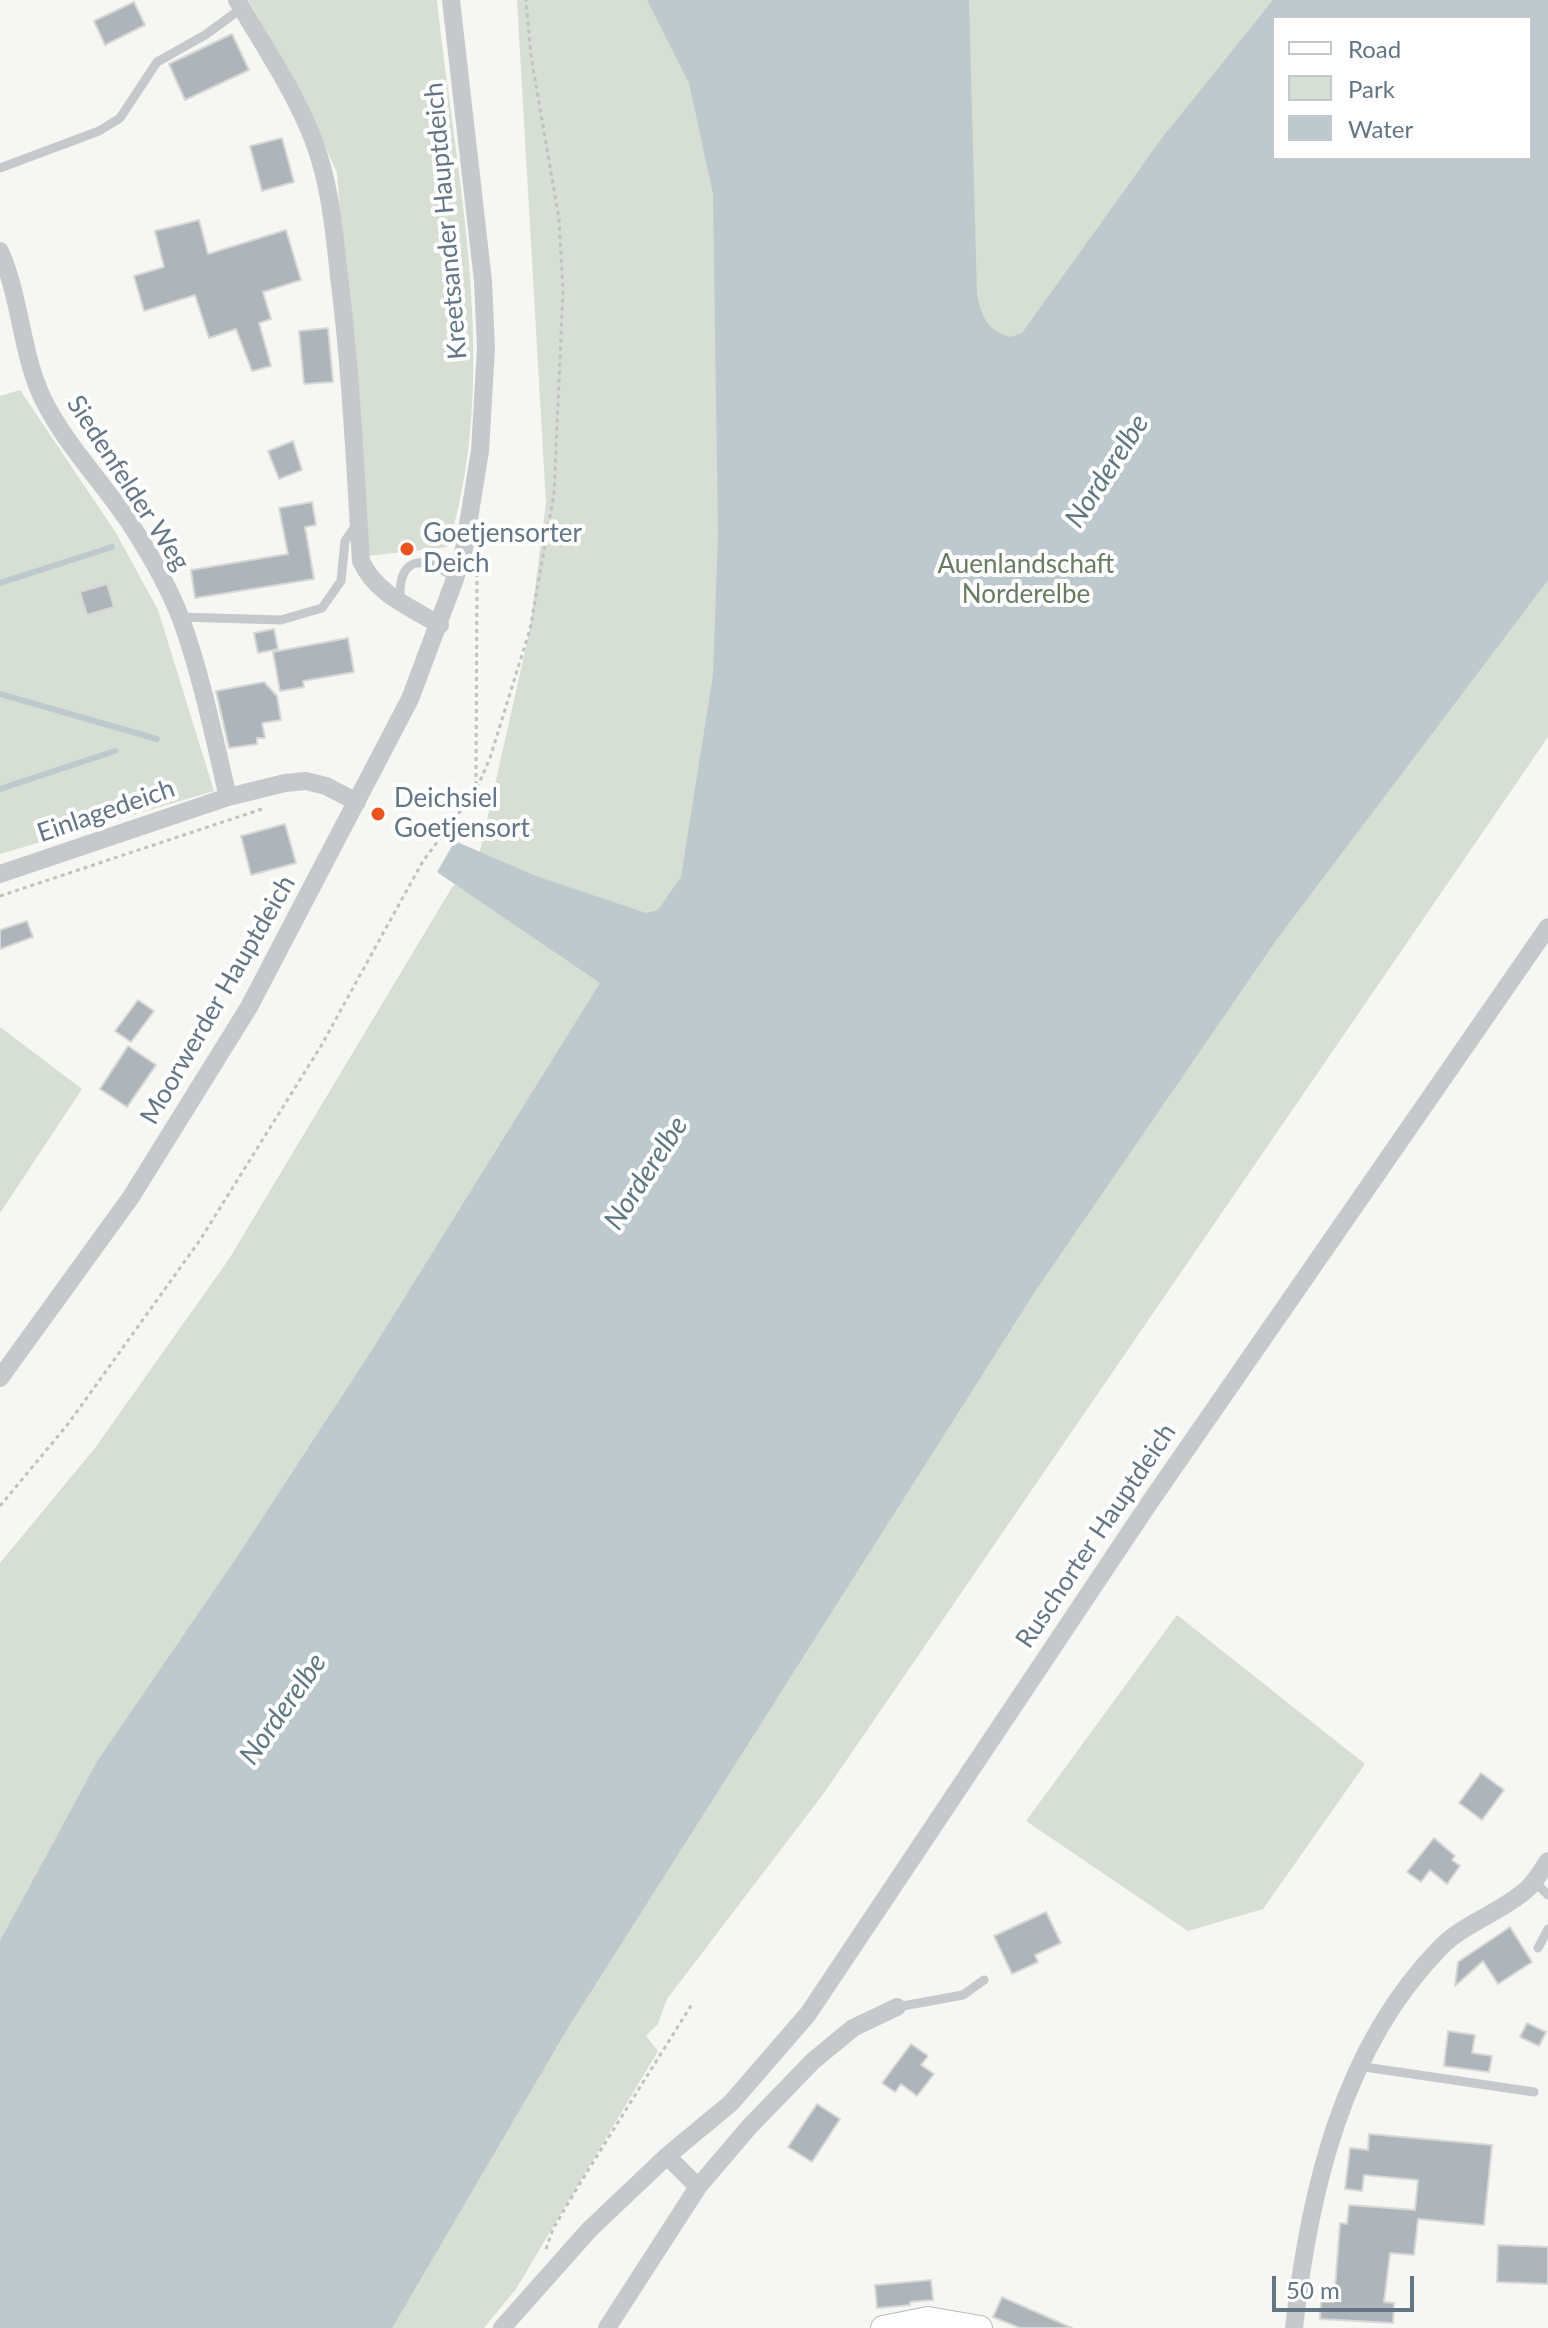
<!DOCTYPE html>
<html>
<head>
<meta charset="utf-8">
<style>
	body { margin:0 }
	#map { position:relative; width:1548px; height:2328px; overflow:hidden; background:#f6f6f2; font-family:Lato,sans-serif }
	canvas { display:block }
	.legend { position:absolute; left:1272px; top:16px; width:260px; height:144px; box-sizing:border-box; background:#fff; border:2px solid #c1c8ce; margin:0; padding:10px 14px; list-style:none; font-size:24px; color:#647585 }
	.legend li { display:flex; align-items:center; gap:16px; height:40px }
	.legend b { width:40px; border:2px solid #c1c8ce }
	.scale { position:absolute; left:1272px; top:2276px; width:142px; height:36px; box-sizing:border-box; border:4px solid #647585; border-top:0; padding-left:10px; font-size:24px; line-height:28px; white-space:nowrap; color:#647585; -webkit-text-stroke:6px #fff; paint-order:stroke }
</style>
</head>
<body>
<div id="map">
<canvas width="1548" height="2328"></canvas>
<ul class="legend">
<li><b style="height:10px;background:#fff"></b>Road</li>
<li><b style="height:22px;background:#d7ded3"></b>Park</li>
<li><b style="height:22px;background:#bec9ce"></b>Water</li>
</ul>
<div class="scale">50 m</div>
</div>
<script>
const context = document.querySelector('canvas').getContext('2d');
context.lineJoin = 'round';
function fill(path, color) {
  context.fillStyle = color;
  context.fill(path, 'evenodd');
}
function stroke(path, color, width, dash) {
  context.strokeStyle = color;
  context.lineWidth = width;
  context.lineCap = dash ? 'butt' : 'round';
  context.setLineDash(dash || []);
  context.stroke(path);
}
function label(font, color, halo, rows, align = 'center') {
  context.font = font + ' Lato,sans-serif';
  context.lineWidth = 8;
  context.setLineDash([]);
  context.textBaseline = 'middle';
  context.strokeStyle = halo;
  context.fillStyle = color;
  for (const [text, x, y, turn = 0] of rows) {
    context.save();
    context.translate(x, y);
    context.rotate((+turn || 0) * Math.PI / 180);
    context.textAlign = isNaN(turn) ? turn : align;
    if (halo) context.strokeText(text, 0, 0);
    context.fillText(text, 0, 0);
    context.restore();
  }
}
const green = new Path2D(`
	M248 0H437C456 181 502 369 448 547L367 556 337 173 304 98Z
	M517 0H1548V737L824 1793 667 1999 658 2024 646 2036 658 2051 516 2289 484 2328H0V1563L95 1448 229 1259 451 889 480 851 530 629 546 503ZM1274 18H1530V158H1274Z
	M20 390 116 533 158 610 214 791 0 854V396Z
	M0 1027 82 1089 0 1213Z
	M1177 1615 1365 1764 1263 1909 1188 1931 1026 1821Z`);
const water = new Path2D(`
	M647 0H969L977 295C982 316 987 332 1011 337L1022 333 1162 138 1273 0H1548V580L1277 939 1036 1290 566 2031 392 2328H0V1941L98 1760 237 1557 372 1350 600 983 437 872 455 841 536 876 646 913 658 910 681 877 713 675 718 535 713 194 689 83ZM1530 18V158H1274V18Z`);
const stream = new Path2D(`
	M0 583 112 547
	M0 694 157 739
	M0 789 115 751`);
const building = new Path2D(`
	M134 2 145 25 105 45 94 21Z
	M232 34 249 70 185 100 169 64Z
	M282 138 294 182 262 191 250 146Z
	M199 220 208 254 286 230 301 280 263 292 271 319 259 323 271 366 252 371 236 329 209 338 195 295 144 311 134 276 164 267 155 231Z
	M328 328 333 382 304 384 299 331Z
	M293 441 302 470 279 479 268 451Z
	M312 502 316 525 305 527 314 579 195 598 191 570 288 554 279 508Z
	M107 584 114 607 87 615 80 592Z
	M274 629 278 649 258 653 254 633Z
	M348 638 354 672 303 681 304 687 280 691 273 652Z
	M264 682 277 696 281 720 262 723 265 738H257V744L229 748 216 691Z
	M285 824 296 863 251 875 241 836Z
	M27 921 33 937 0 949V930Z
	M138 1000 154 1011 131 1042 115 1031Z
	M128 1046 156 1065 127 1107 100 1089Z
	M1481 1773 1504 1790 1482 1820 1459 1803Z
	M1434 1838 1455 1856 1452 1860 1460 1866 1447 1884 1430 1870 1421 1882 1407 1872Z
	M1046 1912 1061 1943 1035 1955 1038 1962 1012 1974 994 1936Z
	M1510 1927 1532 1962 1498 1984 1483 1961 1455 1986 1458 1962Z
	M1527 2023 1546 2032 1539 2046 1520 2037Z
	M1448 2031 1475 2035 1472 2053 1492 2056 1489 2072 1444 2066Z
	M911 2044 928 2056 921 2065 934 2074 917 2096 901 2084 895 2092 882 2083Z
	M817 2104 840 2119 812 2162 788 2147Z
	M1369 2134 1492 2145 1484 2225 1418 2219 1414 2255 1390 2253 1384 2302 1394 2303 1393 2323 1320 2319 1321 2302H1334L1340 2223 1347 2224 1349 2205 1415 2210 1418 2180 1364 2175 1362 2191 1345 2189 1350 2148 1368 2150Z
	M1498 2245 1548 2247V2284L1497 2282Z
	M931 2280 933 2300 910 2302V2305L877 2308 875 2285Z
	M1002 2297 1072 2328H1020L993 2317Z`);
const path = new Path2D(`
	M476 785 477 573
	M0 896 262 809
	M0 1506 68 1424 200 1240 321 1046 423 861 476 790 490 758 530 629 554 494 563 291 559 219 531 56 526 0
	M546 2249 553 2229 582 2180 692 2004`);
const lane = new Path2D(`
	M0 168 99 131 120 118 157 62 205 35 242 8
	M400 600C398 554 426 555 455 579
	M180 617 281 620 322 608 341 581 345 541 356 525
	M1534 1881 1548 1895
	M1538 1948 1548 1929
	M897 2007 963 1995 984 1980
	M1358 2066 1534 2092`);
const street = new Path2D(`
	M237 0C263 45 294 90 313 139 330 183 334 230 339 276 351 371 355 466 361 561 376 594 410 607 440 625
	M0 251C21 299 21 352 42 397 65 445 104 483 133 528 151 556 169 588 181 619 202 677 214 738 228 797
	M0 874 228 797 285 783 306 781 326 786 357 802
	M0 1378 131 1197 249 1007 410 699 455 579 464 549 480 451 486 348 483 281 451 0
	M698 2187 750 2126 813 2061 853 2028 897 2007
	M502 2328 589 2230 667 2156 731 2103 808 2014 1150 1502 1548 927
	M607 2328 698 2187 667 2156
	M1294 2328C1309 2193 1342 2048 1440 1948 1464 1923 1500 1913 1526 1890 1535 1883 1541 1871 1548 1861`);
const secondary = new Path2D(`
	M883 2328 928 2319 980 2328`);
const markers = [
	[407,549,8,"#e9531f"],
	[378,814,8,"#e9531f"]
];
const streetNames = [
	["Kreetsander Hauptdeich",446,221,-95],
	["Siedenfelder Weg",128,483,57],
	["Einlagedeich",106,811,-19],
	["Moorwerder Hauptdeich",218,1000,-60],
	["Ruschorter Hauptdeich",1096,1536,-56]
];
const poiNames = [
	["Goetjensorter",423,534],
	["Deich",423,564],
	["Deichsiel",394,799],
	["Goetjensort",394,829]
];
const parkNames = [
	["Auenlandschaft",1026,565],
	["Norderelbe",1026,595]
];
const waterNames = [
	["Norderelbe",1107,471,-57],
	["Norderelbe",646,1173,-57],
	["Norderelbe",283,1709,-55]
];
fill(green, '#d7ded3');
fill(water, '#bec9ce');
stroke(stream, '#bec9ce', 6);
fill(building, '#adb4ba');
stroke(building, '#d7d7d5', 2);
stroke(secondary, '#b8bcc1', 26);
stroke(path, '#bfc1c3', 3, [4, 4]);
stroke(lane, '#c6c9cc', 9);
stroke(street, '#c6c9cc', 18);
stroke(secondary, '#fff', 24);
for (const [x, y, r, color] of markers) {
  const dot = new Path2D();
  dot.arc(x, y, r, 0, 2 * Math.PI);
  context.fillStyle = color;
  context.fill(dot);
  stroke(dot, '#fff', 3);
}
label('26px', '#647585', '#fff', streetNames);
label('26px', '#647585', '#fff', poiNames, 'left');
label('26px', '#677c63', '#fff', parkNames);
label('italic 28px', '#5f7781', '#fff', waterNames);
</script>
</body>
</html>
